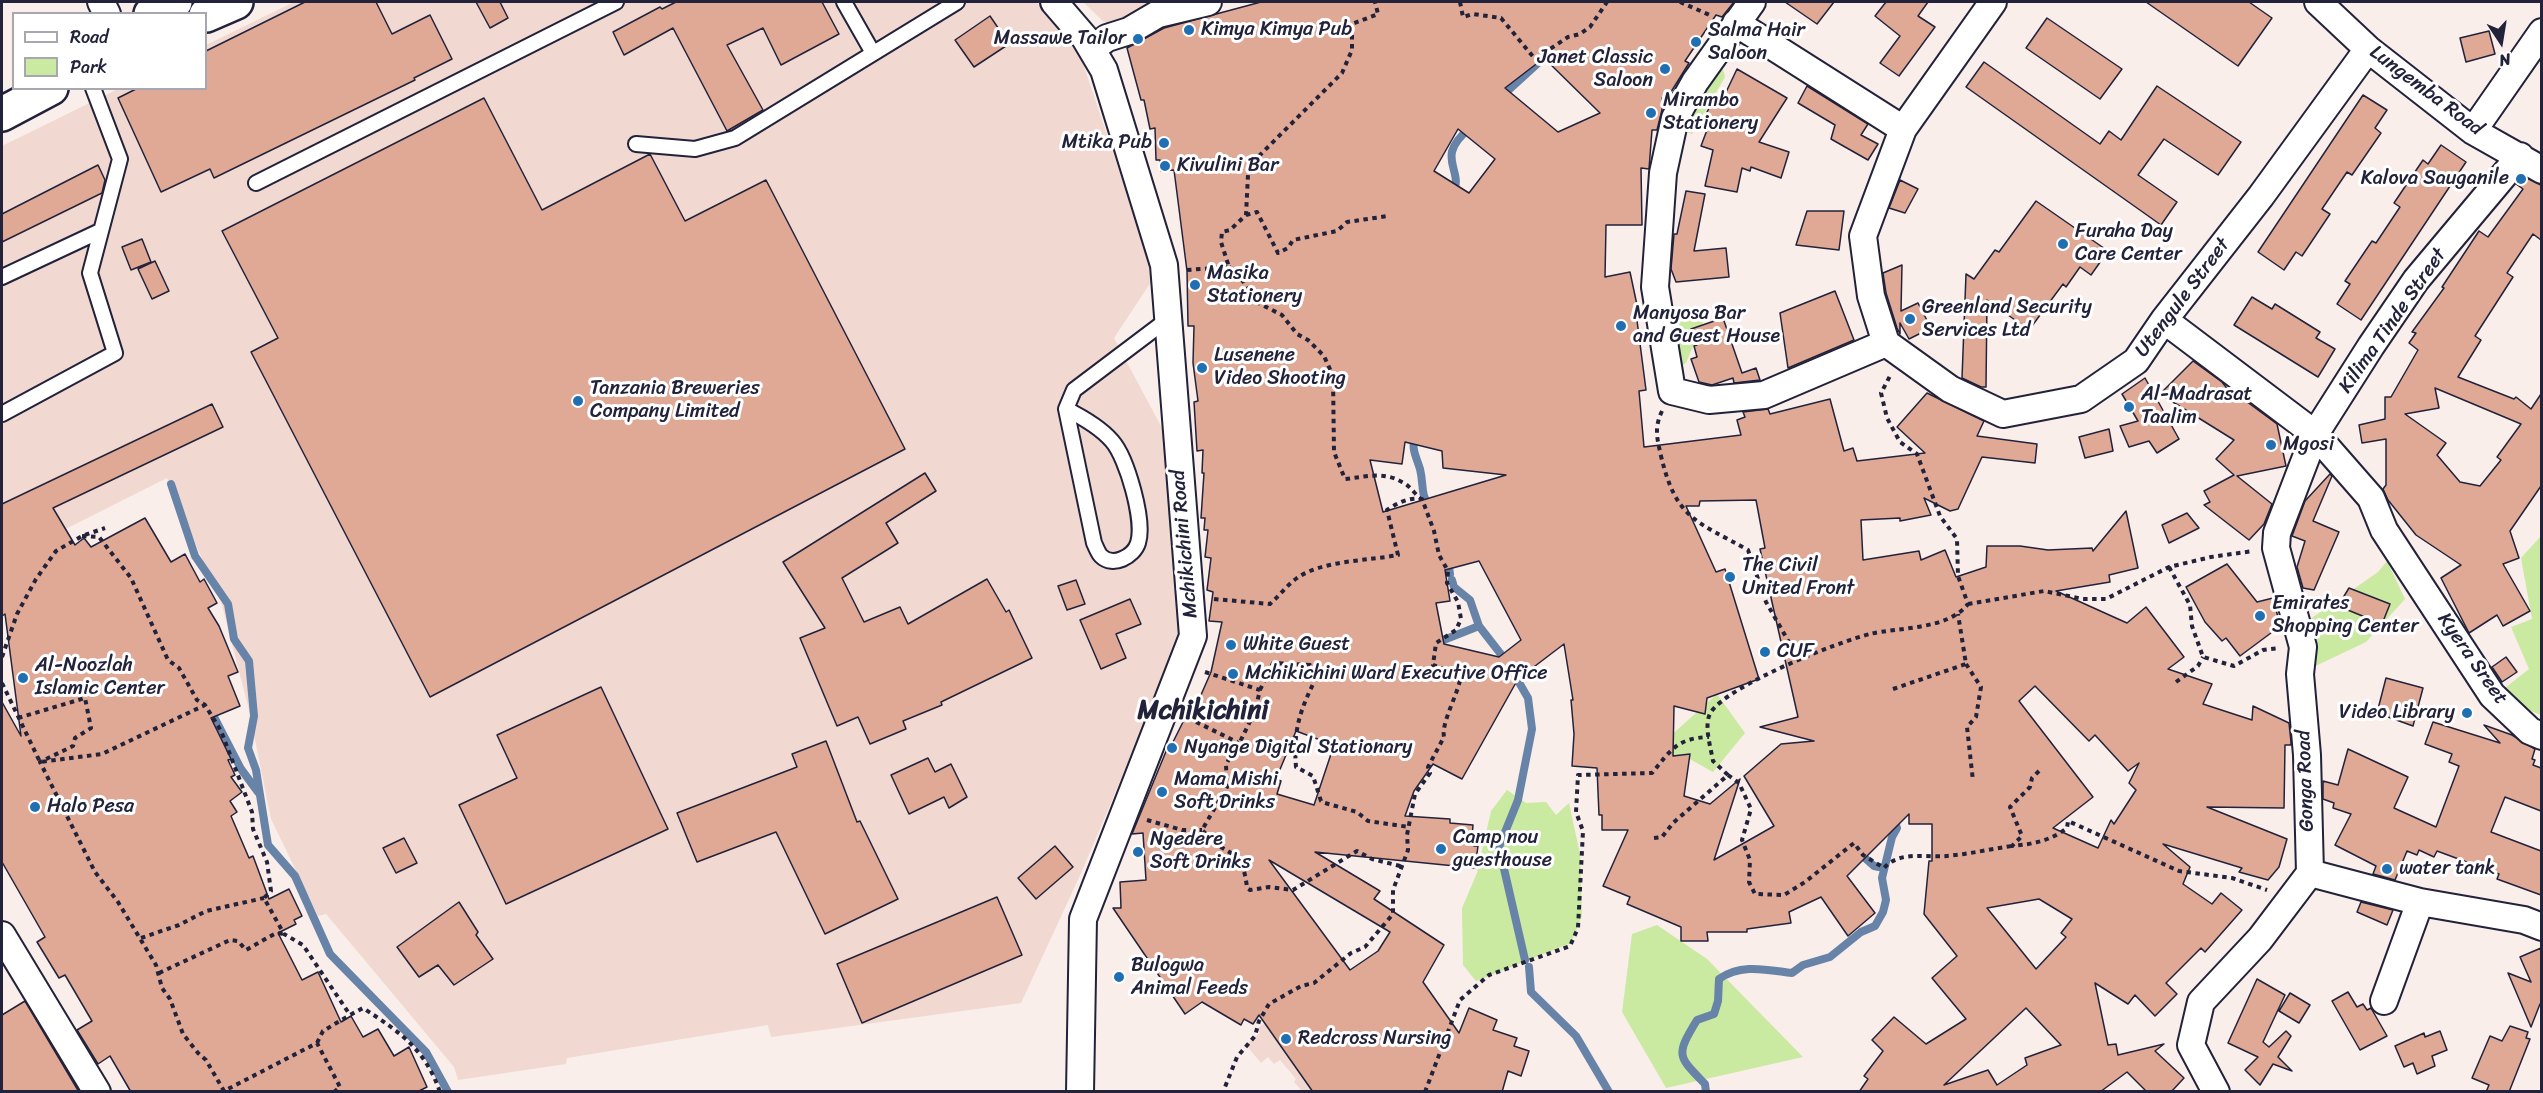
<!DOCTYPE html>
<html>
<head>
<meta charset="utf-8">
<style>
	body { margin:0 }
	#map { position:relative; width:2543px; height:1093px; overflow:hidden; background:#f9eeea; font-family:Sriracha,sans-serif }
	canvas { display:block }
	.frame { position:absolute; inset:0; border:3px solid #22223b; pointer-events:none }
	.legend { position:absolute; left:12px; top:12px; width:195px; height:78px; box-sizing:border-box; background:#fff; border:2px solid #a7a7b1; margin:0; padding:8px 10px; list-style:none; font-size:18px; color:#22223b }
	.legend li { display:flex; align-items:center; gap:12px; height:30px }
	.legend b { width:30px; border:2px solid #a7a7b1 }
	.north { position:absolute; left:2471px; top:12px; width:60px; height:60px; -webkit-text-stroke:4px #fff; paint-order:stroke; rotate:168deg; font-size:16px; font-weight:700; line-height:24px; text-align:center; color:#22223b }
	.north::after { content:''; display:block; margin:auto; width:21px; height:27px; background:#22223b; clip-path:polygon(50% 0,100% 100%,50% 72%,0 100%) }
</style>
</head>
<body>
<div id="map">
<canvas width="2543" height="1093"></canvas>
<div class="frame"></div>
<ul class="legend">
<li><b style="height:8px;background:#fff"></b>Road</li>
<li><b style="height:16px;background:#cae9a1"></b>Park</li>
</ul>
<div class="north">N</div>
</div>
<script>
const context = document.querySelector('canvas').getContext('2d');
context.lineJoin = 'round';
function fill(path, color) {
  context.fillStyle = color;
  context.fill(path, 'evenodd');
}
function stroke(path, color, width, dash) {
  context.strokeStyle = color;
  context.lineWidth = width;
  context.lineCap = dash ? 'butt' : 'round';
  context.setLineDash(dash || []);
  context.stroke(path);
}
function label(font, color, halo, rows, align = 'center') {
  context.font = font + ' Sriracha,sans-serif';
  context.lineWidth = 6;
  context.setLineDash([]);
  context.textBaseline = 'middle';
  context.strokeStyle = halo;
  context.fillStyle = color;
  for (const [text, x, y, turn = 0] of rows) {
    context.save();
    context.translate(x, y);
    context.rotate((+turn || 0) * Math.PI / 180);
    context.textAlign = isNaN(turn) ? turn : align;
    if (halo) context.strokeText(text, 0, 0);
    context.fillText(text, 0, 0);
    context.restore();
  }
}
const built = new Path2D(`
	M294 2H1036L1075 40 1155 276 1114 338 1163 430 1181 638 1082 871 1021 1003 771 1037 768 1025 567 1058 566 1064 458 1080 454 1067 326 914 318 916 271 819 249 710 222 605 167 478 2 561V146L118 89 206 88V45Z
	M1083 2H1194L1113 27 1103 21Z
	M1269 1019 1337 1091H1302L1294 1082 1296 1079 1280 1060 1274 1064 1268 1057 1261 1063 1246 1045 1260 1033 1257 1029Z`);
const green = new Path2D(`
	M1721 62 1725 77 1692 134 1678 128Z
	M1669 302 1677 314 1708 310 1686 363 1676 369Z
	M2541 536V715L2514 704 2500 692 2529 669 2511 627 2532 619 2521 558Z
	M2387 561 2405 599 2366 642 2307 670 2289 634 2378 572Z
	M1717 694 1745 733 1713 772 1686 757H1647Z
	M1507 790 1526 803 1546 802 1556 815 1569 803 1580 854 1582 916 1571 943 1476 981 1463 965 1462 908 1477 873 1491 811Z
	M1657 925 1707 959 1803 1057 1666 1088 1622 1012 1632 934Z`);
const stream = new Path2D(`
	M1502 96 1548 54
	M1454 192C1463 167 1434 158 1470 128
	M1415 436C1411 449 1416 456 1420 469 1424 485 1420 492 1429 507
	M171 484 195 556 228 604 234 639 249 661 254 716 248 748 256 770 268 845 295 876 330 954 426 1052 448 1092
	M1448 560 1450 574
	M1452 580 1454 587 1470 600 1479 626 1507 662
	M1436 643 1479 626
	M1513 672 1528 698 1532 729 1518 800 1499 847 1525 960
	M210 709 241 769 258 792
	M1857 851 1874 866 1884 868
	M1529 967 1531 992 1576 1036 1609 1092
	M1706 1092 1705 1084C1678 1056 1675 1056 1697 1020L1714 1014 1718 1001 1719 979C1741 963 1767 970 1792 973L1803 965 1830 957 1861 932 1875 926 1883 912 1886 900 1882 878 1892 837 1897 828 1894 819`);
const building = new Path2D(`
	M305 2H376L392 34 430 15 452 59 414 78 415 80 214 178 210 169 161 192 118 98 138 88H206V51Z
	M476 2H500L508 18 490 28Z
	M676 2H822L839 34 781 65 763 28 727 45 763 110 727 131 673 28 624 55 613 32 660 7 662 9Z
	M1261 2H1734L1722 17 1716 15 1685 61 1689 63 1666 100 1662 98V110L1657 130H1652L1649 169 1641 168 1642 225H1606L1605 277 1630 272 1637 305H1635L1646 390 1639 391 1644 447 1741 435 1737 420 1745 417 1743 412 1768 409 1770 414 1830 399 1844 451 1853 448 1857 461 1925 453 1897 427 1927 393 1984 421 1977 436 2037 444 2035 463 1982 457 1958 509 1950 511 1924 498 1931 515 1900 521V518L1861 520 1863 560 1919 551 1921 560 1945 550 1956 577 1986 567 1987 546H2020L2048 550 2092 548 2093 551 2126 511 2138 568 2109 575 2110 582 2056 591 2127 623 2146 607 2184 657 2168 669 2212 684 2203 704 2252 720 2253 706 2289 723 2291 742V745H2285L2284 808 2207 807 2287 839 2279 867 2268 880 2239 872 2242 868 2163 844 2190 867 2183 884 2212 904 2221 893 2242 910 2205 952 2201 948 2166 983 2177 994 2155 1016 2135 995 2128 1004 2095 983 2108 1045 2116 1044 2118 1055 2164 1044 2155 1051 2184 1078 2171 1092H2147L2127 1072 2100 1092H1859L1868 1079 1864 1076 1883 1051 1872 1040 1894 1017 1926 1044 1966 1019 1932 978 1957 956 1924 914 1929 861H1932V824H1909V814L1847 876 1875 913 1848 936 1821 897 1789 912 1791 923 1747 929V932H1707L1708 941H1681V927L1627 904 1630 897 1603 886 1628 830H1602V815H1599L1597 768 1572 766 1574 734 1571 700H1573L1564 644 1518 679 1462 779 1433 764 1414 791 1405 816 1450 819V823L1473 825 1472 837H1475L1474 846H1478L1475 868 1315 852 1380 891 1374 899 1444 945 1423 982 1459 1033 1469 1008 1497 1020 1493 1030 1517 1038 1514 1046 1529 1051 1521 1076 1508 1071 1502 1092H1313L1259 1015 1253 1024 1244 1019 1241 1025 1202 1002 1185 1014 1113 908H1121L1120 882 1146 880 1143 833 1132 834 1167 749 1169 750 1185 718 1190 720 1211 672 1222 622 1209 621 1213 592 1207 590 1211 558 1205 557 1208 530H1204L1205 518H1201L1204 473H1202L1203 450 1197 451 1194 402 1198 401 1193 363 1194 326H1188L1187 271 1174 170 1161 171 1160 160H1156L1155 128 1150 129 1144 100H1141L1127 48 1164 28ZM1544 58 1600 113 1558 132 1505 88ZM1458 129 1495 159 1469 193 1434 171ZM1405 442 1442 451 1443 468 1506 475 1383 512 1370 460 1402 464ZM1756 500 1765 548 1760 549 1798 717 1760 727 1814 741 1781 744 1744 776 1774 826 1714 860 1740 779 1710 804 1684 796 1690 754 1673 756 1674 706 1705 714 1707 698 1759 679 1725 569 1716 572 1686 506H1699L1700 501ZM1479 561 1521 640 1499 657 1444 644 1436 603 1450 601 1445 570ZM2035 686 2089 741 2095 735 2128 771 2139 763 2129 783 2136 790 2114 824 2111 820 2098 848 2053 828 2093 797 2019 701ZM1296 731 1334 745 1314 805 1277 794 1281 781 1276 779ZM1269 860 1390 932 1378 951 1350 970ZM2039 899 2072 919 2061 933 2066 937 2036 969 1987 908ZM2026 1008 2061 1045 2025 1058 2027 1065 1997 1085 1988 1070 1944 1085Z
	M1785 2H1834L1817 24Z
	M1886 2H1928L1918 16 1935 27 1899 76 1880 63 1900 36 1875 16Z
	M2146 2H2249L2272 18 2238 66Z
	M990 16 1009 44 974 67 955 40Z
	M2047 18 2122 69 2100 99 2026 48Z
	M2489 31 2495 54 2466 62 2460 38Z
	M1984 62 2100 144 2109 131 2121 140 2157 86 2241 142 2218 175 2164 139 2138 175 2177 202 2161 225 1966 87Z
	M1737 69 1787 98 1759 142 1789 152 1781 178 1751 167 1750 171 1742 168 1737 192 1705 186 1713 150 1701 146 1710 122 1703 119 1712 103 1719 107Z
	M1807 86 1868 124 1861 135 1878 144 1868 160 1831 139 1835 125 1798 103Z
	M2363 95 2387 110 2375 128 2381 133 2352 175 2347 172 2322 209 2330 214 2302 256 2296 252 2284 270 2258 252Z
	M484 98 542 210 650 154 685 221 766 180 905 449 430 697 251 352 278 338 222 231Z
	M2441 145 2466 162 2361 320 2337 304 2350 284 2345 281 2372 241 2376 243 2400 207 2394 203 2423 160 2428 164Z
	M98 165 105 180 102 193 2 242V214Z
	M2523 176 2541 185V240L2533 234 2507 273 2513 277 2475 336 2481 340 2458 377 2514 399 2516 397 2531 409 2541 394V486L2510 531 2519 558 2503 564 2530 611 2503 626 2497 615 2469 633 2441 578 2461 565 2416 535 2388 500 2383 489 2386 485V439L2362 443 2359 425 2385 419V397H2391L2418 350 2409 343 2416 333 2412 332 2444 288 2442 287 2479 231 2488 237 2523 189 2516 184ZM2435 388 2521 424 2497 457 2501 460 2480 486 2460 482 2437 455 2446 443 2405 414 2439 408Z
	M1900 180 1918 189 1905 213 1889 208Z
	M1686 191 1705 194 1694 251 1726 248 1729 277 1676 282 1671 269 1674 234H1677Z
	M2036 201 2108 251 2091 275 2080 267 2066 287 2063 284 2029 330 1987 300 1986 387H1981L1962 378 1966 274 1974 279 1995 250 1999 252Z
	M1807 211H1844L1839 250 1796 245Z
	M142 239 151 262 131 270 122 247Z
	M155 261 169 291 152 299 138 269Z
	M1902 265 1901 311 1918 303 1931 328 1909 339 1900 323V334L1897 328 1886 293 1883 273Z
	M1835 291 1854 340 1788 368 1780 313Z
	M2252 297 2272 309 2275 304 2320 332 2316 338 2335 349 2318 377 2234 325Z
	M1723 318 1742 373 1756 368 1760 380 1734 383 1733 378 1712 385 1699 382 1691 359 1697 357 1694 346 1697 345 1691 329Z
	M2193 361 2222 382 2233 396 2235 393 2277 424 2286 466 2237 476 2272 504 2264 524 2249 540 2204 505 2210 502 2204 491 2234 475 2216 459 2234 440 2160 394Z
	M2145 378 2179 439 2157 453 2149 441 2129 447 2120 426 2138 421 2122 394Z
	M212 404 223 427 53 508 75 545 84 538 91 547 145 518 171 562 185 554 200 582 204 579 217 603 208 608 219 626 238 672 228 676 240 706 211 718 231 759 228 760 235 775 231 777 242 792 230 801 237 812 231 816 249 858 253 856 269 899 289 889 302 916 294 920 296 924 278 933 302 980 318 972 341 1022 351 1016 363 1037 378 1029 394 1056 409 1047 427 1087 417 1092H131L110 1056 98 1064 77 1030 92 1021 65 975 59 978 37 942 45 937 2 862V702L21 736 5 614 2 616V504Z
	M2109 429 2113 451 2085 458 2079 437Z
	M925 473 936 491 886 523 898 543 842 578 864 622 900 607 908 624 987 579 1006 612 1009 610 1032 658 941 702 942 705 903 721 906 729 870 744 858 717 837 726 800 638 825 628 783 562Z
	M2330 474 2332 476 2313 521 2339 532 2314 590 2303 588 2297 567 2305 541 2292 536 2305 501Z
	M2187 513 2199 528 2169 543 2162 525Z
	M2227 564 2257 602 2273 598 2279 621V627L2240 656 2226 638 2222 641 2205 622 2186 587Z
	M1076 580 1085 604 1067 610 1058 586Z
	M2349 588 2390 604 2382 624 2338 606Z
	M1130 599 1141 624 1116 634 1126 658 1101 669 1080 620Z
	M2506 657 2517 672 2502 682 2492 667Z
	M2386 678 2423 688 2413 726 2377 713Z
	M601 687 668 829 506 904 459 805 517 778 497 735Z
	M2433 722 2500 743 2484 725 2512 735 2535 749 2532 759 2535 760 2533 765 2541 768V811L2505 797 2491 832 2541 851V895L2497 879 2499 874 2437 851 2434 857 2419 850 2417 855 2407 851 2395 880 2373 874 2376 866 2335 845 2351 814 2333 808 2334 803 2323 799V781L2338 785 2348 749 2408 777 2394 808 2436 827 2459 766 2449 762 2452 754 2425 744Z
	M826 741 857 822 860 821 898 899 825 934 776 832 697 862 677 813 797 767 792 754Z
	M928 758 935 772 951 764 967 797 949 808 944 797 909 814 891 775Z
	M404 838 417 863 396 873 383 848Z
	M1055 846 1073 867 1036 899 1018 878Z
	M997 897 1022 955 862 1023 837 964Z
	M459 902 478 932 476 935 493 959 454 985 438 965 419 977 397 947Z
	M2361 902 2393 910 2387 925 2357 912Z
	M2541 948V1007L2540 1004 2531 1027 2508 973 2531 982 2520 957Z
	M2257 979 2285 995 2263 1042 2269 1047 2286 1031 2291 1036 2278 1057 2292 1071 2273 1064 2260 1085 2245 1070 2258 1057 2228 1043Z
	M2348 992 2357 1007 2363 1004 2367 1010 2371 1008 2387 1036 2360 1050 2332 1001Z
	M2290 993 2310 1005 2299 1023 2279 1011Z
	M25 1001 79 1092H2V1015Z
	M2510 1026 2528 1032 2526 1038 2530 1039 2509 1092H2486L2489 1085 2472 1078 2490 1036 2502 1041Z
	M2440 1031 2447 1050 2432 1056 2435 1066 2417 1074 2413 1063 2404 1067 2395 1046 2424 1033 2425 1037Z`);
const path = new Path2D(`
	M1460 2 1463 17 1473 14 1501 18 1535 59 1568 37 1580 34 1590 27 1607 2
	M1680 2 1712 16
	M1246 215 1257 212 1278 253 1288 248 1293 240 1337 231 1347 222 1388 216
	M1229 267 1237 272 1256 302 1282 315 1297 334 1308 340 1324 356 1333 376 1334 452 1345 479C1365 477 1383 471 1402 482 1409 485 1414 493 1420 498
	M1187 270 1229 267 1221 242 1222 232 1230 230 1246 215 1248 175 1253 162 1342 73 1352 50V24L1378 14 1375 2
	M1662 411C1654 428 1657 438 1661 456 1676 519 1696 521 1748 550L1766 602 1798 658
	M82 536 99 537 131 578 168 660 179 668 197 700 205 705 221 731 252 812 253 829 267 862 271 891 264 898 284 934 303 945 350 1015 363 1008C400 1032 425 1049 440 1092
	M2169 567 2190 605 2192 626 2203 657 2234 666 2263 650 2280 648
	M1214 599 1270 604C1280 595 1286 586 1297 578 1323 560 1368 561 1398 555L1387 510C1397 503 1409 497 1422 499L1434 531 1439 555 1448 571 1447 583 1458 602 1461 619 1456 630 1436 643 1433 665 1461 675C1459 693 1441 722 1444 737L1428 767 1430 773 1415 794 1407 835 1408 850 1393 890V914L1365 947 1351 953 1314 983 1301 986 1269 1004 1259 1021 1255 1036 1237 1057 1223 1092
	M1968 604 2044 591 2083 599H2106L2169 567 2211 557 2253 551
	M2 657 17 614 36 579 56 551 82 536 105 528
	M1966 664 1981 687 1976 717 1967 727 1973 781
	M1205 672 1260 690 1255 711 1240 742H1237
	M2176 682 2198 666 2203 657
	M2 683 40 762 102 754 205 705
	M1893 689 1966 664 1958 614
	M1260 690 1273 663 1310 665 1317 676C1300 710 1293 729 1296 767L1313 776 1321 801 1325 803 1357 812 1368 821 1409 827
	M18 718 85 698 91 728 75 738 73 746 40 762 95 872 118 902 156 965 162 988 170 999 183 1034 198 1053 206 1060 224 1091 317 1043 340 1087 334 1092
	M1188 718 1237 742 1226 765 1227 787 1202 830 1205 833 1203 836C1231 856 1243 850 1247 888L1250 890 1269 887 1293 890 1357 851 1372 859 1400 866
	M2039 771 2032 778 2030 787 2010 807 2022 836 2012 846C2033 844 2050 841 2067 828L2068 821 2179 871 2232 878 2267 890
	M1728 775 1739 783 1751 809 1742 840 1750 860 1749 882 1755 894 1784 895 1805 882 1854 843 1863 855 1884 868C1900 850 1927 858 1947 856 1969 854 1991 849 2012 846
	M1147 820 1182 830H1202
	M1654 838 1662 837 1673 823 1728 775 1713 761C1711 748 1703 724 1711 712 1729 685 1837 642 1870 634 1899 627 1948 630 1968 604L1958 576 1957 539 1940 516 1917 454 1900 442 1887 418 1881 393 1890 376
	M141 938 179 925 206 911 264 898
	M159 973 230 940 238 941 246 950 276 933 284 934
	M317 1043 323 1031 350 1015
	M1425 1092 1460 1000 1489 975 1570 946 1578 928 1583 831 1576 812 1578 775 1652 773C1671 750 1677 738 1709 737`);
const service = new Path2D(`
	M844 2 873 53
	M636 144 695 149 735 138 957 2
	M256 183 616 2
	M2 277 100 231
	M1066 409C1082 417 1100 427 1112 441 1127 458 1145 521 1138 543 1134 556 1113 568 1101 556 1098 553 1096 547 1094 543L1066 409 1074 390 1168 319
	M2 414 115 353 90 273 120 159 93 88`);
const minor = new Path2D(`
	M101 2 107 14
	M1054 2 1085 38 1104 70 1164 265 1193 636 1083 919 1080 1092
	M1752 2 1695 82 1675 118 1663 173 1655 287 1672 391 1709 400 1764 395 1886 343
	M1993 2 1903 129 1863 236 1871 296 1886 343 1950 389 2003 414 2081 399 2136 361 2164 320 2261 196 2368 49
	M2318 2 2368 49 2473 131 2542 170
	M1736 23 1903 129
	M1092 49 1107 38 1129 31 1158 14 1208 2
	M2473 131 2542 32
	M2164 320 2315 434 2371 498 2384 530 2492 695 2530 731 2542 736
	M2310 873 2420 902 2524 920 2542 927
	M2 935 97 1092
	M2384 1001 2420 902
	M2216 1092 2191 1045 2201 1002 2260 939 2310 873 2307 755 2300 674 2303 647 2276 548 2277 533 2315 434 2371 346 2416 280 2520 156`);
const secondary = new Path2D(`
	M151 14 175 2
	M206 15 236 2
	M2 114 51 88`);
const markers = [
	[1189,30,6,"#1f6fb2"],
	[1138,39,6,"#1f6fb2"],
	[1696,42,6,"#1f6fb2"],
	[1665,69,6,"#1f6fb2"],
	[1651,113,6,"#1f6fb2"],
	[1164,143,6,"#1f6fb2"],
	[1165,166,6,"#1f6fb2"],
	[2521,179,6,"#1f6fb2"],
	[2063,244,6,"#1f6fb2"],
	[1195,285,6,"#1f6fb2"],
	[1910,319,6,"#1f6fb2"],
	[1621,326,6,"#1f6fb2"],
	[1202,368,6,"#1f6fb2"],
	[578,401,6,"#1f6fb2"],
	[2129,407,6,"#1f6fb2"],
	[2271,445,6,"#1f6fb2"],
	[1730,577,6,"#1f6fb2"],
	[2260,616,6,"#1f6fb2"],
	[1231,645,6,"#1f6fb2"],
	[1765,652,6,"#1f6fb2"],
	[1233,674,6,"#1f6fb2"],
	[23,678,6,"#1f6fb2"],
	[2467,713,6,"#1f6fb2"],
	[1172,748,6,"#1f6fb2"],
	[1162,792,6,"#1f6fb2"],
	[35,807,6,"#1f6fb2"],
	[1441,849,6,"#1f6fb2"],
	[1138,852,6,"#1f6fb2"],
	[2387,869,6,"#1f6fb2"],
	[1119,977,6,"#1f6fb2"],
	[1286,1039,6,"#1f6fb2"]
];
const poiNames = [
	["Kimya Kimya Pub",1201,30],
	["Salma Hair",1708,31],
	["Saloon",1708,54],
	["Massawe Tailor",1126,39,"right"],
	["Janet Classic",1653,58,"right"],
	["Saloon",1653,81,"right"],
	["Mirambo",1663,101],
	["Stationery",1663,124],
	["Mtika Pub",1152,143,"right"],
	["Kivulini Bar",1177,166],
	["Kalova Sauganile",2509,179,"right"],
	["Furaha Day",2075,232],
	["Care Center",2075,255],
	["Masika",1207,274],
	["Stationery",1207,297],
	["Greenland Security",1922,308],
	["Services Ltd",1922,331],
	["Manyosa Bar",1633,314],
	["and Guest House",1633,337],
	["Lusenene",1214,356],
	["Video Shooting",1214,379],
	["Tanzania Breweries",590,389],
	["Company Limited",590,412],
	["Al-Madrasat",2141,395],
	["Taalim",2141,418],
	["Mgosi",2283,445],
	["The Civil",1742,566],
	["United Front",1742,589],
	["Emirates",2272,604],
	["Shopping Center",2272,627],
	["White Guest",1243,645],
	["CUF",1777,652],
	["Al-Noozlah",35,666],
	["Islamic Center",35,689],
	["Mchikichini Ward Executive Office",1245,674],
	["Video Library",2455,713,"right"],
	["Nyange Digital Stationary",1184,748],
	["Mama Mishi",1174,780],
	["Soft Drinks",1174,803],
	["Halo Pesa",47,807],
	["Camp nou",1453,838],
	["guesthouse",1453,861],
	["Ngedere",1150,840],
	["Soft Drinks",1150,863],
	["water tank",2399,869],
	["Bulogwa",1131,966],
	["Animal Feeds",1131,989],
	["Redcross Nursing",1298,1039]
];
const streetNames = [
	["Lungemba Road",2426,91,37],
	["Utengule Street",2183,298,-53],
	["Kilima Tinde Street",2393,321,-55],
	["Mchikichini Road",1185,544,-95],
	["Kyera Sreet",2472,659,55],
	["Gonga Road",2306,781,-92]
];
const districtNames = [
	["Mchikichini",1203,711]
];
fill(built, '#f1d9d1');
fill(green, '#cae9a1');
stroke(stream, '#6883a8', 8);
fill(building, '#dfa996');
stroke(building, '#22223b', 1.5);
stroke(service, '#22223b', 18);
stroke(minor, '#22223b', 30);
stroke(secondary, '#22223b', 38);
stroke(path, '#22223b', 4, [4.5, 4.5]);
stroke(service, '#fff', 14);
stroke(minor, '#fff', 26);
stroke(secondary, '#fff', 33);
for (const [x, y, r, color] of markers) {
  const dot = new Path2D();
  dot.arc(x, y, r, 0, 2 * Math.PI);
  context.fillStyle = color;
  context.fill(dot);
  stroke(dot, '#fff', 2);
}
label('20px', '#22223b', '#fff', poiNames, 'left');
label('20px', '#22223b', '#fff', streetNames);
label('bold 26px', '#22223b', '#fff', districtNames);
</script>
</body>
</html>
